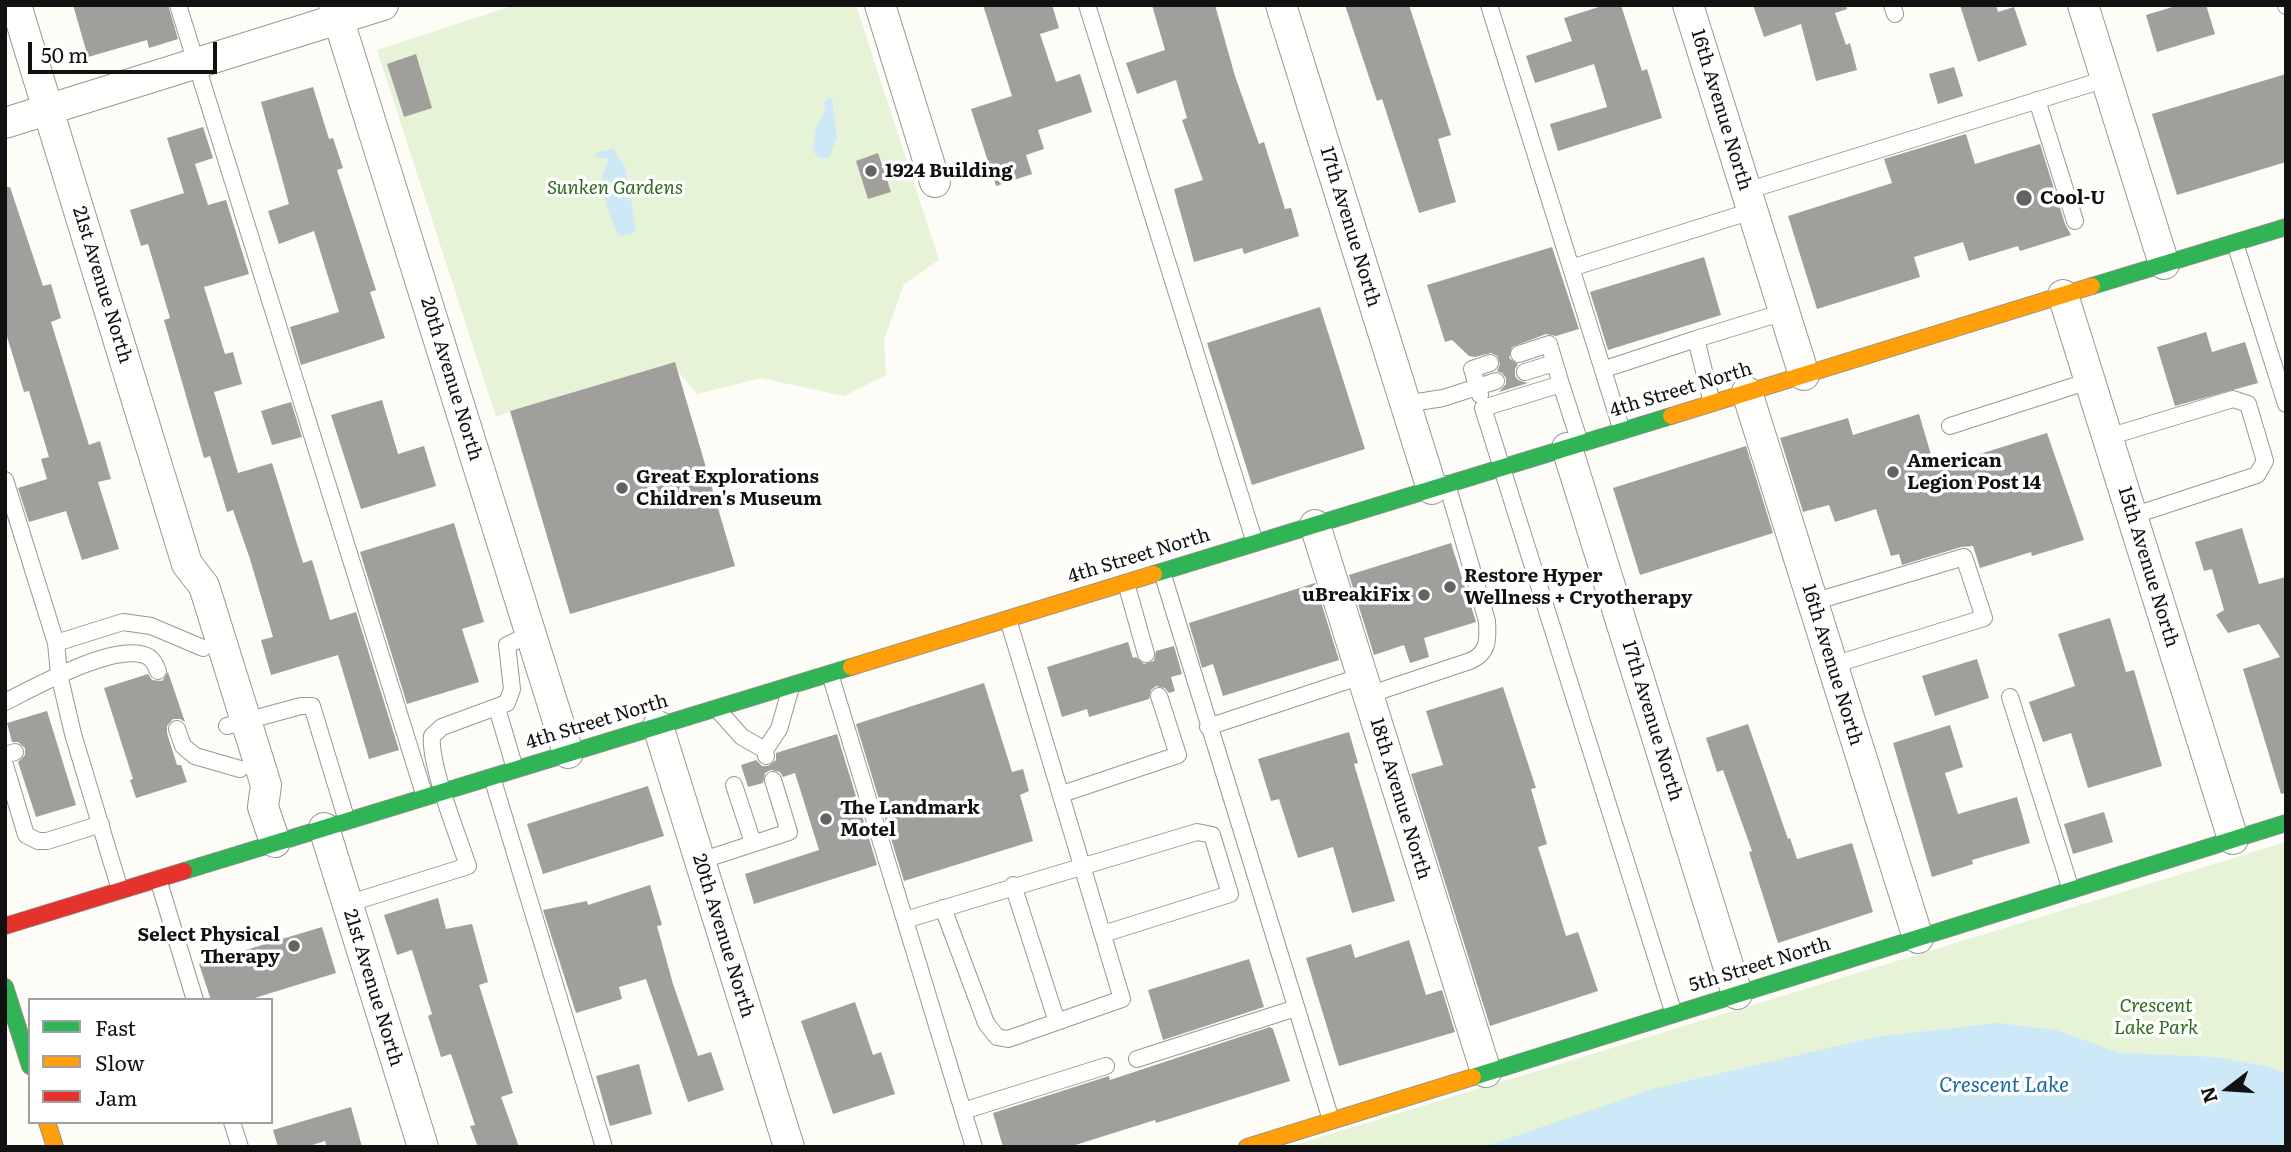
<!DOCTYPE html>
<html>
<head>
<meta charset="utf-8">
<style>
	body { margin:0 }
	#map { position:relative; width:2291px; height:1152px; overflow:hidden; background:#fdfcf7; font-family:Literata,serif }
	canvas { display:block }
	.frame { position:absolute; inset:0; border:7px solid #111; pointer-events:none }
	.legend { position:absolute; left:28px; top:998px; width:245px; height:126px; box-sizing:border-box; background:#fff; border:2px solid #a0a0a0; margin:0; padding:9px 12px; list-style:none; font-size:21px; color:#111 }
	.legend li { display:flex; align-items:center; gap:14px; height:35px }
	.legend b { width:35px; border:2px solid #a0a0a0 }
	.north { position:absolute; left:2193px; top:1054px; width:70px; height:70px; -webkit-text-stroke:5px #fff; paint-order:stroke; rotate:253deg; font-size:19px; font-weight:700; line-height:28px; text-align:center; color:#111 }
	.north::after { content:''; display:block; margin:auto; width:24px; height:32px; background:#111; clip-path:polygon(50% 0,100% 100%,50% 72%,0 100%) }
	.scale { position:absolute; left:28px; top:42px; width:189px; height:32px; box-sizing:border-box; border:4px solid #111; border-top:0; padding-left:9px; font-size:21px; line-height:24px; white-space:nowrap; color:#111; -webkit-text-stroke:5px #fff; paint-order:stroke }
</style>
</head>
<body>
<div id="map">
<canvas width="2291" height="1152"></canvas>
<div class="frame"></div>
<ul class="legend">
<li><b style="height:9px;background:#30b455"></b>Fast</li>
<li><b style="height:9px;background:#ff9f0a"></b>Slow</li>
<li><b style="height:9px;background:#e5322d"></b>Jam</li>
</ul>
<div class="north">N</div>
<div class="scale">50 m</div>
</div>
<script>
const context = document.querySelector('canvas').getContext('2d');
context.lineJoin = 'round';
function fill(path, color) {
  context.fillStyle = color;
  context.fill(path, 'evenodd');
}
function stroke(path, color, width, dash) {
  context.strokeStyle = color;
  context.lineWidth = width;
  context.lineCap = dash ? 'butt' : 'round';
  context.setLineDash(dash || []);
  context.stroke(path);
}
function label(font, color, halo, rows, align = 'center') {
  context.font = font + ' Literata,serif';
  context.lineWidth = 7;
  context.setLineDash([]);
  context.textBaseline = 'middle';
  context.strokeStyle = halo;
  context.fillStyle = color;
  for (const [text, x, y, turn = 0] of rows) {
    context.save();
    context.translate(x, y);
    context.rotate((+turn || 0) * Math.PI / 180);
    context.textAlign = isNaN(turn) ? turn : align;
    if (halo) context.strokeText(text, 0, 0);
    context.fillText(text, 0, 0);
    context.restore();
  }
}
const green = new Path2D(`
	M515 5H856L939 260 904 284 884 340 886 375 844 396 761 378 697 394 671 363 510 411 496 417 377 50Z
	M2286 842V1147H1288Z`);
const water = new Path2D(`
	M828 96 832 99 837 137 829 157 821 159 814 153C813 137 815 125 825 112L824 103Z
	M613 149 625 167 636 229 630 235 621 236C612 229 600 188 603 175 604 168 608 166 608 159L596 157 595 155 597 152Z
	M1998 1023 2056 1030 2120 1053 2215 1057 2266 1066 2286 1074V1147H1483L1653 1089 1876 1037Z`);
const building = new Path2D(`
	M73 5H168L178 39 149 48 147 40 88 57Z
	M983 5H1052L1059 28 1040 34 1056 82 1080 74 1092 112 1038 130 1044 149 1026 155 1032 174 996 186 971 109 1012 96Z
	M1152 5H1215L1235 76 1259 144 1264 142 1285 209 1291 208 1299 236 1244 254 1242 248 1194 262 1174 189 1203 180 1182 120 1187 118 1176 80 1137 94 1126 63 1165 50Z
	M1345 5H1409L1451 135 1438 139 1456 202 1419 213 1382 99 1377 101Z
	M1605 5H1621L1642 71 1647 69 1662 118 1558 151 1550 124 1607 107 1594 64 1535 83 1526 56 1572 41 1564 18Z
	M1753 5H1846L1847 9 1835 13 1846 45 1850 43 1857 70 1816 81 1801 24 1764 37Z
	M1960 5H1996L1998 12 2014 7 2027 45 1978 62Z
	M2179 5H2206L2215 34 2157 52 2146 15Z
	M416 54 432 108 404 117 387 64Z
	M1954 67 1963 96 1938 104 1929 74Z
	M2286 74V162L2177 195 2152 114Z
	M313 87 329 139 333 138 343 168 337 170 376 290 370 292 385 338 301 365 290 327 339 312 314 231 279 244 268 211 289 204 261 102Z
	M203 127 213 158 195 164 208 205 226 200 249 274 204 287 225 354 233 352 242 384 214 392 238 473 272 463 303 563 312 560 330 620 356 612 399 750 369 759 338 655 271 675 261 640 273 637 250 559 233 510 227 512 210 456 204 458 164 320 170 318 148 244 141 246 130 210 184 193 167 138Z
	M1966 134 1975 164 2040 144 2065 224 2071 235 2020 251 2018 246 1969 261 1963 242 1914 257 1920 277 1817 309 1788 216 1892 183 1884 159Z
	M878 153 891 192 868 199 856 161Z
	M5 187H10L43 286 51 284 61 318 51 322 89 445 100 441 111 479 98 482 119 549 82 560 66 511 29 522 18 488 47 479 41 459 49 457 29 391 24 392 5 330Z
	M1552 247 1579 329 1556 336 1546 334 1512 347 1509 358 1518 364 1515 369V376L1518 380 1528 383 1499 392 1506 384V378L1502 373 1497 371 1500 364 1497 356 1491 353 1475 357 1469 356 1452 340 1445 342 1427 285Z
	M1704 257 1721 315 1608 350 1590 292Z
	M1320 307 1365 449 1252 485 1207 343Z
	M2206 332 2212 352 2245 342 2258 383 2175 406 2157 347Z
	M675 362 735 566 570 614 510 411Z
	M382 400 398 454 424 446 436 486 361 509 331 415Z
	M291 402 302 437 272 445 261 411Z
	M1919 414 1935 468 2047 433 2084 540 2032 556 2031 552 1980 568 1973 546 1961 547 1902 565 1899 554 1891 556 1876 509 1835 522 1829 505 1803 512 1780 438 1848 418 1853 435Z
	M1746 446 1773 533 1640 575 1613 488Z
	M454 523 484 622 462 629 479 682 407 704 360 552Z
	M2242 528 2259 584 2286 577V793L2281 794 2243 669 2280 657 2259 624 2228 633 2216 615 2224 610 2212 569 2204 571 2195 542Z
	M1451 543 1476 622 1424 638 1429 657 1410 663 1404 645 1374 655 1349 575Z
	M1315 583 1339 660 1223 696 1213 664 1202 668 1189 623Z
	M2110 618 2126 672 2134 670 2162 766 2088 788 2071 733 2043 742 2029 702 2075 686 2058 634Z
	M1128 642 1133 658 1136 657 1144 664 1154 661 1156 651 1174 646 1182 674 1171 677 1175 691 1169 693 1165 688 1156 686 1151 690 1149 699 1089 717 1087 709 1062 717 1047 667Z
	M1977 659 1989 698 1935 716 1922 676Z
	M168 672 185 722 180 719H173L167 726V733L177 765H181L187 782 136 798 130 780 133 779 104 688 148 674 152 680 162 681Z
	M984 683 1012 772 1023 769 1029 791 1020 795 1033 841 904 881 856 724Z
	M1503 687 1536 788 1531 789 1547 844 1538 847 1566 936 1578 932 1598 991 1490 1026 1411 774 1443 765 1426 711Z
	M47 711 76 805 36 817 18 762 25 755V748L18 742H12L7 723Z
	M1748 724 1788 839 1790 838 1797 859 1852 843 1873 912 1778 943 1749 852 1752 851 1723 770 1717 772 1706 738Z
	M1950 725 1963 767 1945 773 1958 814 2017 797 2030 843 1972 860 1973 864 1932 877 1893 743Z
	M1349 732 1358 763 1354 764 1395 901 1352 913 1333 847 1298 858 1279 799 1271 801 1258 759Z
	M837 734 877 865 754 904 745 874 819 850 795 773 783 777 780 772 771 770 765 773 763 783 748 787 741 765 756 760 762 766H768L776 760V753Z
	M648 786 664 836 543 874 527 824Z
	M2104 812 2113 842 2073 854 2064 824Z
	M650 885 662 925 657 926 673 984 698 1056 711 1052 724 1090 688 1102 646 979 619 987 622 999 576 1013 543 910 587 901 588 905Z
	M438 898 446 929 472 924 488 982 479 985 513 1093 501 1097 519 1147H478L470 1126 475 1125 451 1054 441 1057 428 1016 432 1014 412 950 397 955 384 915Z
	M322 927 336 973 248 1000H211L199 964Z
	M1409 940 1426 995 1442 990 1455 1032 1339 1066 1306 958 1351 944 1355 958Z
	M1249 959 1264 1007 1163 1040 1148 990Z
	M855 1002 873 1055 881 1052 895 1094 833 1114 801 1021Z
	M1270 1027 1273 1029 1290 1081 1156 1123 1155 1120 1069 1147H1003L993 1113 1109 1076 1110 1080Z
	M639 1064 652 1114 610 1126 596 1076Z
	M351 1107 362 1147H327L325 1141 306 1147H278L273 1130Z`);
const lane = new Path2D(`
	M178 5 425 797
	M1087 5 1255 543
	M1489 5 1622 431
	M1892 5 1895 14
	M2286 5V6
	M2037 100 2075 221
	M1746 191 2106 79
	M2235 243 2286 404
	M1571 268 1752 211
	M1696 339 1784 312
	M1519 354 1549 344 1561 384
	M1605 369 1696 339 1712 403
	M1525 372 1554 363
	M1480 395 1472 369 1490 363
	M1405 404 1443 398 1496 381
	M1950 426 2089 381
	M2108 437 2233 399 2248 404 2265 461 2257 475 2132 516
	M1580 443 1561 384 1483 408 1674 1014
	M5 480 56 643 59 674 73 734 120 890
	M1162 572 1331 1120
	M1126 583 1146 654
	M1813 602 1964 557 1984 618 1833 665
	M56 643 123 622 151 626 203 648
	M830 674 974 1147
	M1368 695 1470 661C1489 653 1488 639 1487 621L1447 484
	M2010 697 2071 890
	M5 702C35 687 112 644 144 655 152 657 155 664 158 671
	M497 708 515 769
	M717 709 742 737 765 750
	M227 726 301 706H312L347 821
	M1208 727 1362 676
	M177 729 183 746 195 756 240 769
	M5 755 15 752
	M766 756 765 750 779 729 791 687
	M5 765 26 835 38 841H47L101 824
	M492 777 604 1147
	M734 785 753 843
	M1062 794 1178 755 1159 696
	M700 861 789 832 773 780
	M158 879 195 1000
	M1013 885 1057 1022
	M347 904 468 866C458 836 429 764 432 736L442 727 507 703 512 689 507 645 531 634
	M943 908 986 1023 997 1037 1008 1039 1122 999 1008 619
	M905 920 1197 832 1212 835 1230 894 1103 934
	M1137 1059 1296 1008
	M963 1111 1106 1066
	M232 1122 240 1147`);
const street = new Path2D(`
	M16 5 187 564 204 586 266 785 263 807 275 842
	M334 5 568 753
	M880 5 935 182
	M1281 5 1432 489
	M1688 5 1804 375
	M2083 5 2164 264
	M5 123 383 5
	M2063 295 2233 839
	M1747 392 1918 938
	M1567 448 1737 994
	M1315 525 1486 1072
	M658 726 789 1147
	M324 828 423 1147`);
const fast = new Path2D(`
	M2092 286 2286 227
	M1154 574 1671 416
	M184 871 851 667
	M5 987 30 1066
	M1473 1077 2286 823`);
const slow = new Path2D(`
	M1671 416 2092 286
	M851 667 1154 574
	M47 1122 55 1147
	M1247 1147 1473 1077`);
const jam = new Path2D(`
	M5 926 184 871`);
const markers = [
	[871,171,7,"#646362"],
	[2024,198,9,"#646362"],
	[1893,472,7,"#646362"],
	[622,488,7,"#646362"],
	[1450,587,7,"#646362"],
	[1424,595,7,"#646362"],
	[826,819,7,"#646362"],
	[294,946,7,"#646362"]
];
const streetNames = [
	["16th Avenue North",1721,110,73],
	["17th Avenue North",1350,227,73],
	["21st Avenue North",102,285,73],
	["20th Avenue North",451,379,73],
	["4th Street North",1681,390,-17],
	["4th Street North",1139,556,-17],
	["15th Avenue North",2148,567,73],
	["16th Avenue North",1832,665,73],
	["17th Avenue North",1652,721,73],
	["4th Street North",597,722,-17],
	["18th Avenue North",1400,799,73],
	["20th Avenue North",723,936,73],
	["5th Street North",1760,965,-17],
	["21st Avenue North",373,988,73]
];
const poiNames = [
	["1924 Building",885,171],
	["Cool-U",2040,198],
	["American",1907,461],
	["Legion Post 14",1907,483],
	["Great Explorations",636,477],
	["Children's Museum",636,499],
	["Restore Hyper",1464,576],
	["Wellness + Cryotherapy",1464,598],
	["uBreakiFix",1410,595,"right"],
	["The Landmark",840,808],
	["Motel",840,830],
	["Select Physical",280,935,"right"],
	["Therapy",280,957,"right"]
];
const parkNames = [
	["Sunken Gardens",615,188],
	["Crescent",2156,1006],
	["Lake Park",2156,1028]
];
const waterNames = [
	["Crescent Lake",2004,1086]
];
fill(green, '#e7f3d7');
fill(water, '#cde8f7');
fill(building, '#a19f9c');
stroke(lane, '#979795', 18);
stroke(street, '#979795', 32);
stroke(fast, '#8e8d8b', 18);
stroke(slow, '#8e8d8b', 18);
stroke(jam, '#8e8d8b', 18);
stroke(lane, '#fffffe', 16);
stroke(street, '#fffffe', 30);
stroke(fast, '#30b455', 16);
stroke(slow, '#ff9f0a', 16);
stroke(jam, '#e5322d', 16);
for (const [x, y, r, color] of markers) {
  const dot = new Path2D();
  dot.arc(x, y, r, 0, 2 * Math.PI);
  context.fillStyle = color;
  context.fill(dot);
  stroke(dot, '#fff', 2.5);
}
label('19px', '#111', '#fff', streetNames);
label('bold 19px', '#111', '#fff', poiNames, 'left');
label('italic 19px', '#2f6b1f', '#fff', parkNames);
label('italic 21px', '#1768a6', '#fff', waterNames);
</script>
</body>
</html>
